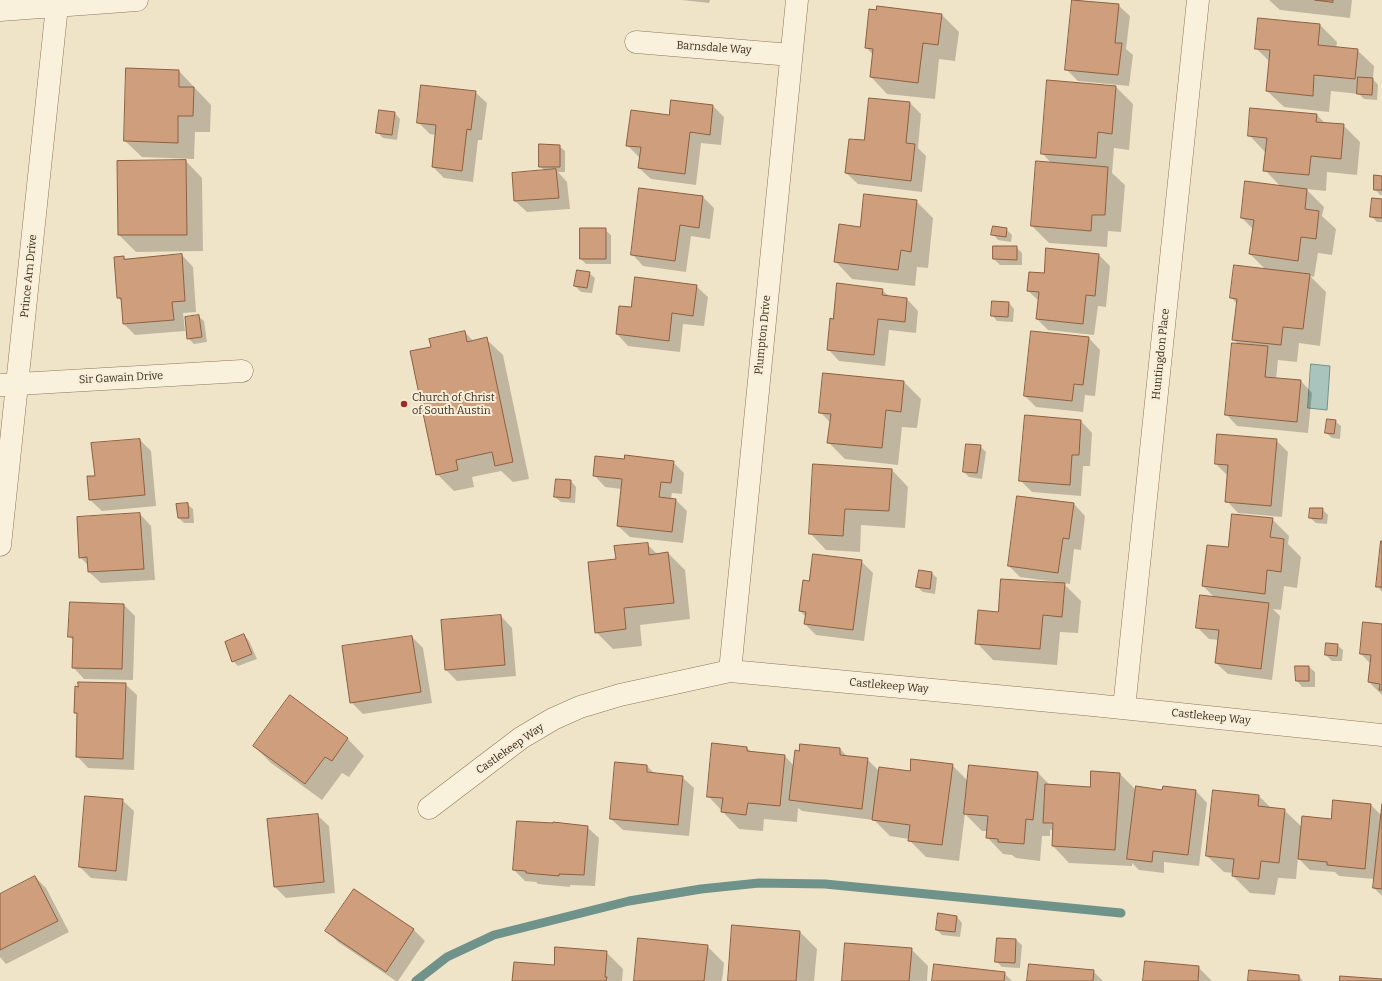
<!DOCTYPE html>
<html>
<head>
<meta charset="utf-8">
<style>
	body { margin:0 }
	canvas { display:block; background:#f0e4c8 }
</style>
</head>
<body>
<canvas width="1382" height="981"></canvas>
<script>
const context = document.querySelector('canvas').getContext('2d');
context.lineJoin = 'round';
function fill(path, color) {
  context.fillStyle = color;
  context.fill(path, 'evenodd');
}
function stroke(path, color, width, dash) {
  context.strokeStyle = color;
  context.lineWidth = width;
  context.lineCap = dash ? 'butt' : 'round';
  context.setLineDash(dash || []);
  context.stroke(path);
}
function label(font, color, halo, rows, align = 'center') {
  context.font = font + ' Bitter,serif';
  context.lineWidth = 4;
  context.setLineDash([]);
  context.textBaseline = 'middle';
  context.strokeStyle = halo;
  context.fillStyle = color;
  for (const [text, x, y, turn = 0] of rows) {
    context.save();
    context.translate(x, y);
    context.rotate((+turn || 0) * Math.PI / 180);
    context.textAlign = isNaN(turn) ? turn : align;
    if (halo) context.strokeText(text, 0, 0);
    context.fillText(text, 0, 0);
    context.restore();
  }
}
const water = new Path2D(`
	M1311 364 1330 366 1327 410 1308 408Z`);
const shadow = new Path2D(`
	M682 0H710L709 3Z
	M1073 0 1118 5 1130 16 1126 49 1133 55 1129 86 1078 81 1066 69Z
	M1269 0H1352L1350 18 1280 10Z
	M878 7 942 15 959 32 955 61 939 59 935 99 887 94 871 77 873 55 866 47Z
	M1259 19 1320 25 1337 42 1336 48 1357 50 1374 66 1373 79 1378 85 1377 100 1364 99 1359 94 1331 91 1329 112 1284 107 1267 91 1270 62 1256 48Z
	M179 71 211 105 210 132H195L194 159 142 157 125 141Z
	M1116 87 1133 104 1129 150 1114 148 1112 173 1125 185 1121 232 1108 231 1107 247 1049 243 1032 226 1052 164 1042 153Z
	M475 92 487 103 482 140H478L473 182 444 178 433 167 436 135 430 134 418 122Z
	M870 99 910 103 921 114 918 148 926 156 922 192 858 184 846 173 865 141Z
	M713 106 724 117 721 145 701 143 696 185 651 179 639 168 641 157H639L627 145 670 116Z
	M395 113 400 119 397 140 383 138 377 132Z
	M1317 115 1326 124 1343 125 1360 142 1357 175 1327 172 1326 191 1306 189 1324 207 1322 216 1336 229 1332 255 1318 253 1314 277 1310 276 1326 292 1320 346 1299 343 1297 362 1278 360 1276 379 1301 381 1312 393 1308 433 1237 426 1226 414 1238 344 1233 339 1237 304 1231 297 1266 270 1250 254 1253 229 1242 218 1281 187 1265 170V152L1249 135Z
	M559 146 565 151V172H558L567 182 570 209 527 212 515 201 545 171 540 166Z
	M186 161 202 178 203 251 136 252 119 235Z
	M1382 177V195H1380L1375 189Z
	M640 189 703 197 714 208 710 239 691 236 686 272 643 266 632 254Z
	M1382 200V222H1377L1371 216Z
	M916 201 933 218 928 268 917 267 915 286 852 279 836 262Z
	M1006 229 1012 235 1011 242 998 240 993 234Z
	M605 230 611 235V264H586L581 259Z
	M1016 247 1022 253V265H1000L994 259Z
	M182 255 193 267 196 312 183 313 185 331 135 335 124 324 123 302 118 298 124 257 126 260Z
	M1099 255 1110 266 1106 307 1098 306 1094 335 1048 330 1037 319 1039 301 1028 291 1045 274Z
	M589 273 595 278 592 293 581 292 575 286Z
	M696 286 708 297 704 326 683 324 680 352 628 346 617 334 620 307 632 308Z
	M882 290 890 297 907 299 918 311 916 333 889 330 885 366 839 361 828 349 834 320Z
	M1009 303 1014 309 1013 322 997 321 992 315Z
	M198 316 204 321 207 342 194 344 188 338Z
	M465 332 473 341 486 339 503 355 529 479 513 482 501 471 472 477 474 487 454 491 437 474 432 347Z
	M1089 338 1100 350 1095 396 1085 395 1083 412 1036 407 1025 396Z
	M904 382 921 399 917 428 902 427 898 465 845 459 828 442 831 423 820 412Z
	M1081 421 1092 433 1090 466H1083L1081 496 1032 492 1020 480Z
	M1335 421 1341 426 1340 439 1332 438 1326 433Z
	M140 440 151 451 156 506 102 511 90 500 88 477H96Z
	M1276 440 1288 452 1282 517 1238 513 1227 501V475L1216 464Z
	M980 446 986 452 982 479 969 477 964 472Z
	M625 460 673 462 684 473 682 494 672 493 671 499 676 500 687 511 683 543 630 537 618 526 622 489 605 487 594 475Z
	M892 470 908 487 905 528 861 525 860 552 826 550 810 533Z
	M571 481 576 487 575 503 561 502 555 497Z
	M187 504 193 509 194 523H184L179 518Z
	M1074 504 1085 516 1081 550 1074 549 1070 584 1063 583 1081 601 1078 633 1060 632 1057 665 993 660 977 643 999 613 1055 584 1056 582 1020 577 1009 566Z
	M1322 509 1328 515 1327 524 1316 523 1310 518Z
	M140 514 151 526 155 580 101 583 89 572V566L80 557Z
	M1272 519 1289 536 1288 544 1301 557 1297 588 1284 586 1281 610 1273 609 1280 616 1272 680 1228 674 1216 663 1219 640 1209 639 1197 627 1215 598 1203 586 1229 548Z
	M1382 543V592L1377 586Z
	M647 544 658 555 668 553 685 570 690 619 640 625 642 646 613 649 596 632 617 560Z
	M861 561 873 573 864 641 816 635 805 624 806 617 800 611 810 582Z
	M920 571 932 573 937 578 935 594 923 592 917 587Z
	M124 605 135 616 133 680 84 679 73 667 74 641 69 636Z
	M501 616 512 628 516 676 457 681 446 670Z
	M1382 625V695L1369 682 1371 664 1361 654Z
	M244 635 249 641 257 659 238 666 233 661Z
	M412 637 423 648 432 703 363 714 351 702Z
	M1337 645 1343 650 1342 661H1332L1326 655Z
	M1296 667H1309L1315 672V687H1302L1297 681Z
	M125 684 137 695 134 770 88 768 77 756 78 715 75 713Z
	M290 697 348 739 364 756 349 777 342 773 322 800 271 763 254 746Z
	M801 745 840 749 848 757 867 759 880 772H911L952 765 968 781 1038 773 1051 786 1091 788 1120 774 1137 791H1163V787L1196 791 1207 803 1199 866 1164 862V873L1139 870 1132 863V866L1069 863 1053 846 1054 832 1050 829V836H1042L1040 861 1016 858 1012 855 1003 854 987 837V831H982L965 814 959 861 926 857 909 840V839L890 836 874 820 802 811 798 808 797 822 764 819 763 831 739 829 708 796 747 748 751 752 785 756 794 766 800 752Z
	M647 766 655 774 682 777 694 788 689 836 623 830 611 819Z
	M1259 796 1271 808 1284 810 1302 827 1332 820 1334 801 1371 805 1382 816V812V896L1374 888V879L1339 876 1335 872 1310 870 1298 858 1296 879 1278 878 1275 895 1250 893 1233 876 1234 873 1224 872 1207 856Z
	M122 800 134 811 127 881 91 878 80 867Z
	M317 815 329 826 335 893 286 898 275 887Z
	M587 827 599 838 595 886 570 885V887L538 884 536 882 525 881 514 870Z
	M35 877 46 888 69 932 6 964 0 957V895Z
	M355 890 414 930 425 941 398 981H396L338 942 327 931Z
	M957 917 962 923 960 937 942 935 937 930Z
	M733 926 800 932 817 949 814 981H729Z
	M998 939 1016 940 1022 945 1020 968 1002 967 997 962Z
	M707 946 724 963 722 981H635Z
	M911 949 928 966 927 981H843Z
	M606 952 623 969 622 981H513L555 966Z
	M1198 967 1212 981H1144Z
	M1093 971 1103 981H1028Z
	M1004 973 1012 981H933Z
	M1299 976 1303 981H1249Z`);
const stream = new Path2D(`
	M416 981 447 957 494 935 629 901 701 889 759 883 825 884 1121 913`);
const building = new Path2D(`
	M1072 0 1119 4 1115 43H1122L1118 75 1065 70Z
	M1315 0H1333V2Z
	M877 6 942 14 938 45 923 43 918 83 870 77 873 49 865 48 869 9 876 10Z
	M1258 18 1320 24 1318 45 1358 49 1355 79 1314 75 1313 96 1266 91 1270 50 1255 49Z
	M126 68 179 70V87H194L193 116H178V143L124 141Z
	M1358 77 1373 78 1372 95 1357 94Z
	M1047 80 1116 86 1112 134 1098 132 1096 158 1041 154Z
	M421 85 476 91 471 130 467 129 462 171 432 167 436 125 417 123Z
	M869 98 910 102 906 143 915 144 911 181 845 173 849 139 864 140Z
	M671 100 713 105 710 135 690 132 685 174 638 168 641 147 626 146 631 110 669 115Z
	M1250 108 1317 114 1316 122 1344 124 1341 159 1311 156 1309 175 1263 171 1267 138 1248 136Z
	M379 110 395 112 392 135 376 133Z
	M539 144 560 145V167H539Z
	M186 160 187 235H118L117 161Z
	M1036 161 1108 167 1105 215H1092L1091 231 1031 226Z
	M556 169 559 198 514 201 512 173Z
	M1374 175 1382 176V190H1374Z
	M1245 181 1307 189 1305 209 1319 211 1316 239 1301 237 1298 261 1249 254 1254 220 1241 218Z
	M639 188 703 196 699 228 680 225 675 261 631 255Z
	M864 194 917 200 911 252 901 250 898 270 834 262 839 224 860 227Z
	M1372 198 1382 199V218L1370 217Z
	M993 226 1007 228 1006 237 991 235Z
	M580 228H606V259H580Z
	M993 246H1017V260L993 259Z
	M1046 248 1099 254 1095 296 1086 295 1083 324 1036 319 1039 292 1027 291 1029 272 1044 273Z
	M182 254 185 301 172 302 174 320 123 324 121 298H117L114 257 124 256V259Z
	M1234 265 1310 274 1303 329 1283 327 1281 345 1232 340 1237 299 1230 298Z
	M577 270 590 272 587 288 574 286Z
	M635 277 697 285 693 316 672 313 669 341 616 334 619 306 631 307Z
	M837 283 883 289 882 295 907 298 905 322 878 319 874 355 827 350 830 318 833 319Z
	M992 301 1009 302 1008 317 991 316Z
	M199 315 202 337 187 339 185 317Z
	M465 331 467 342 487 337 513 462 495 466 492 452 456 460 458 470 436 475 410 351 431 347 429 339Z
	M1031 331 1089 337 1083 385 1074 384 1072 401 1024 396Z
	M1232 343 1268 346 1265 377 1301 380 1297 422 1225 415Z
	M823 373 904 381 901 412 886 410 882 448 827 443 831 414 819 413Z
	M1025 415 1081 420 1079 455H1072L1070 485 1019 481Z
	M1327 419 1336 420 1334 434 1325 433Z
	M1217 434 1277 439 1271 506 1225 502 1228 465 1215 464Z
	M140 439 145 495 89 500 87 476H95L91 443Z
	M966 444 981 445 977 473 963 472Z
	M625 455 674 461 671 483 661 482 659 497 676 499 672 532 617 526 622 479 593 476 595 456 624 459Z
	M813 464 892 469 889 511 845 509 843 536 809 534Z
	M556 479 571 480 570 498 554 497Z
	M1017 496 1074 503 1069 539 1063 538 1058 573 1008 566Z
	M188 503 189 518H178L176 504Z
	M1310 508H1323L1322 519 1309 518Z
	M140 513 144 569 88 572 87 557 79 558 77 517Z
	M1232 514 1273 518 1270 537 1284 539 1281 572 1267 570 1265 594 1202 586 1207 545 1228 547Z
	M1381 541H1382V587H1376Z
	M648 543 649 555 668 552 674 603 624 608 626 629 595 633 588 562 616 559 614 546Z
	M813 554 862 560 853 630 804 624 806 612 799 611 803 580 809 581Z
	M919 570 932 572 930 589 916 587Z
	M1001 579 1065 583 1062 617 1043 615 1040 649 975 644 978 610 998 612Z
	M1200 595 1269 603 1261 669 1215 663 1219 630 1196 628Z
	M70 602 124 604 122 669 72 668 73 637H68Z
	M501 615 505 665 445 670 441 620Z
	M1363 622 1382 624V690H1379L1380 684 1368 682 1371 655 1360 654Z
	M244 634 252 654 232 662 225 642Z
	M412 636 421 692 350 703 342 646Z
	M1326 643 1338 644 1337 656 1325 655Z
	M1295 666H1309V681H1296Z
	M78 682 126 683 123 759 76 757 77 713H74L75 686 78 687Z
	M290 695 348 738 332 761 325 757 305 784 253 746Z
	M712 743 747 747V751L785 755 780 806 748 803 746 815 721 812 723 798 707 797Z
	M800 744 840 748V755L868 758 862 809 789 800 795 750 799 751Z
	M911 759 953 764 942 845 908 841 910 825 872 820 879 767 910 771Z
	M615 762 647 765V772L683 776 678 825 610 819Z
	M969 765 1038 772 1033 820 1026 819 1024 844 998 842V839L986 838 988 816 964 814Z
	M1091 771 1120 773 1115 850 1052 846 1053 823H1043L1045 784 1090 787Z
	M1136 786 1162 790 1163 786 1196 790 1188 855 1153 851 1152 862 1127 859Z
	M1213 790 1259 795 1258 806 1285 809 1279 863 1261 861 1259 879 1232 876 1234 859 1206 856Z
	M85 796 123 799 116 871 79 867Z
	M1333 800 1371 804 1365 869 1327 865V862L1298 859 1302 816 1331 819Z
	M1382 804V889L1373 888Z
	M318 814 324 882 274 887 267 819Z
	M517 821 553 823V822L588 826 584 875 559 874V876L526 873V871L513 870Z
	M35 876 58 921 0 950V894Z
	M354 889 414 929 386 972 325 931Z
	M938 913 957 916 955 932 936 930Z
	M732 925 800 931 796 981H728Z
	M638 938 708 945 704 981H634Z
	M997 938 1016 939 1015 963 995 962Z
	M845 943 912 948 909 981H842Z
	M555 947 607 951 605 977H607L606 981H512L514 962 554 965Z
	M1145 961 1199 966 1198 981H1143Z
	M934 964 1005 972 1004 981H932Z
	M1029 964 1094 970 1093 981H1027Z
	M1249 970 1299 975V981H1248Z
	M1340 976 1382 979V981H1340Z`);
const street = new Path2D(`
	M0 10 137 0
	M636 42 791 55
	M0 385 242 371
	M0 545 57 6
	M730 671 797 0
	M1124 708 1198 0
	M429 808 521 738 553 719 580 707 620 695 730 671 1093 705 1382 735`);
const markers = [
	[404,404,4,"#9e2a2b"]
];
const streetNames = [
	["Barnsdale Way",714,48,4],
	["Prince Arn Drive",29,276,-84],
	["Plumpton Drive",763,335,-84],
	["Huntingdon Place",1161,354,-84],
	["Sir Gawain Drive",121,378,-3],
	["Castlekeep Way",889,686,5],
	["Castlekeep Way",1211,717,6],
	["Castlekeep Way",510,749,-35]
];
const poiNames = [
	["Church of Christ",412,398],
	["of South Austin",412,411]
];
fill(water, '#a9c4bc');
stroke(water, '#6f938a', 1);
fill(shadow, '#0003');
stroke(stream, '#6f938a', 9);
fill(building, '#cf9f7d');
stroke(building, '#8d5f41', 1);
stroke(street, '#8d765c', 23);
stroke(street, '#faf1dc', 22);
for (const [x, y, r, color] of markers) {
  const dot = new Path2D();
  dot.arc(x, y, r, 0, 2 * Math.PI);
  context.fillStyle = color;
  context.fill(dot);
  stroke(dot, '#f7eed8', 1.5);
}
label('11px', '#3d2e20', '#f7eed8', streetNames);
label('11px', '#3d2e20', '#f7eed8', poiNames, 'left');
</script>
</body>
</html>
